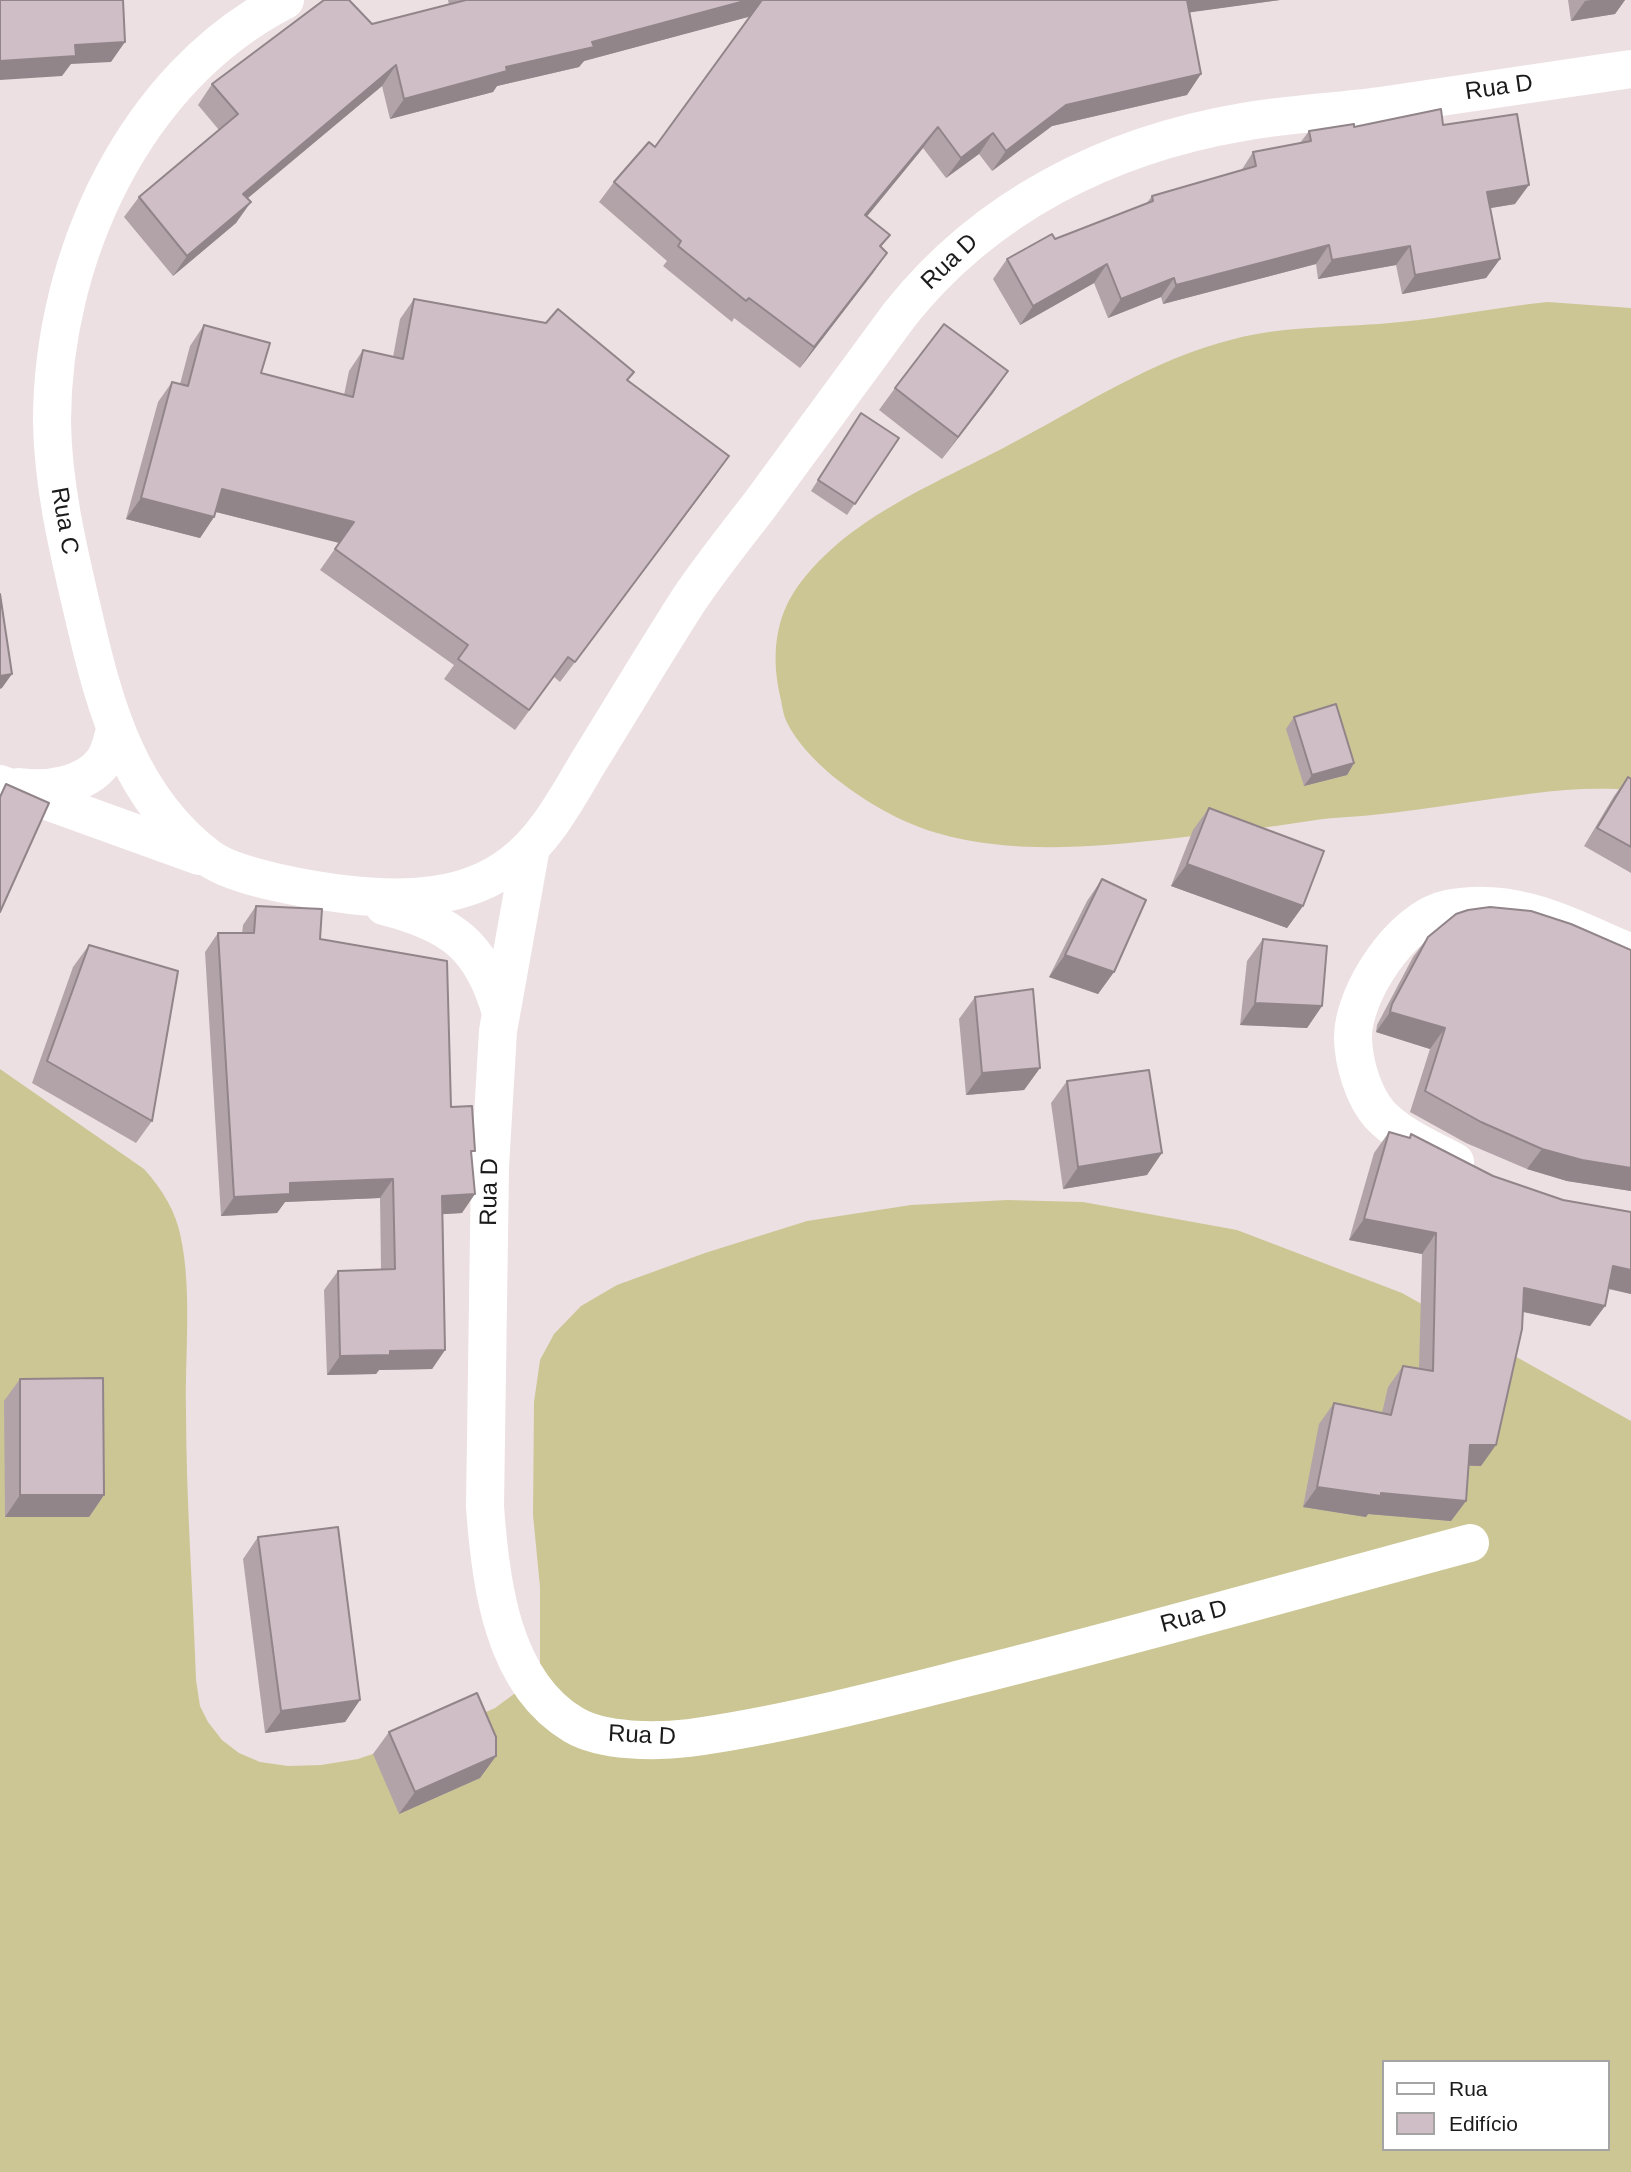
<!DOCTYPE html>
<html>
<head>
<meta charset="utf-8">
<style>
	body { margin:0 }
	#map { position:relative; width:1631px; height:2172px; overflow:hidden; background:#ede0e2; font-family:Arial,sans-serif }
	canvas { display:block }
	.legend { position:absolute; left:1382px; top:2060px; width:228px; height:91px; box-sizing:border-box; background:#fff; border:2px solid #a4a4a4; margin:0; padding:9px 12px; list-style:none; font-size:21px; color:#1b1b1b }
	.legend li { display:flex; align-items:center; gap:14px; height:35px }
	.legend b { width:35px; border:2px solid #a4a4a4 }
</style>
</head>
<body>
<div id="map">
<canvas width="1631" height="2172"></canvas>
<ul class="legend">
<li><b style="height:9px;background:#fff"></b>Rua</li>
<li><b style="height:19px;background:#cfbec5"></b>Edifício</li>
</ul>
</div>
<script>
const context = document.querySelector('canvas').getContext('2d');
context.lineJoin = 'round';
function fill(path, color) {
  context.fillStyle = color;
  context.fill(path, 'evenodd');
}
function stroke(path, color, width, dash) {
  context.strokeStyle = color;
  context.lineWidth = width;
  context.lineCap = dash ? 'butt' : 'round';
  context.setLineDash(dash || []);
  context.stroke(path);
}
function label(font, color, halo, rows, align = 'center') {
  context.font = font + ' Arial,sans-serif';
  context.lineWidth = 7;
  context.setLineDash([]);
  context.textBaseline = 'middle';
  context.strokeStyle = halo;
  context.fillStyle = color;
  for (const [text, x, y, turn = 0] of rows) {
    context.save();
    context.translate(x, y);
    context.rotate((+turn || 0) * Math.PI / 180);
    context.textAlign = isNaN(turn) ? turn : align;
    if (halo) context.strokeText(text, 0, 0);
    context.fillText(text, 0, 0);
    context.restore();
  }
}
const forest = new Path2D(`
	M1548 302 1631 308V790C1574 785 1521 795 1464 803 1434 807 1403 812 1372 815 1353 817 1335 817 1316 820 1267 828 1218 833 1168 839 1092 847 1013 855 937 833 886 819 806 768 785 718 783 712 782 706 781 700 772 663 773 625 794 592 842 520 933 485 1007 446 1082 407 1150 360 1234 339 1287 325 1345 328 1400 322 1450 317 1499 307 1548 302Z
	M0 1069 144 1169C162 1189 176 1211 181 1238 192 1292 185 1354 186 1408 186 1499 193 1590 196 1680L200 1706 208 1722 222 1740 239 1753 260 1762 288 1766 321 1765 358 1759 449 1728 495 1708 514 1694 531 1681 540 1662V1587L533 1515 534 1402 540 1360 554 1334 581 1306 617 1285 705 1253 807 1221 911 1205 1007 1200 1083 1202 1237 1230 1402 1293 1631 1421V2172H0ZM1384 2062H1608V2149H1384Z`);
const minor = new Path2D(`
	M285 0C134 77 52 258 52 422 53 488 69 553 84 617 105 709 130 798 209 858 236 878 316 891 351 895 406 901 466 899 512 864 546 839 568 796 589 761 622 708 654 654 688 601 710 568 735 537 759 506 806 442 853 378 900 314 986 206 1108 145 1243 122 1288 114 1334 112 1380 106 1463 94 1547 81 1631 69
	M0 784 199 856
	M19 787C47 791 85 786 103 762 110 753 112 741 115 730
	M531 847 498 1031 490 1167 485 1506C490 1581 502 1683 574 1725 603 1742 656 1742 689 1738 782 1725 874 1701 965 1678 1134 1636 1302 1588 1470 1543
	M384 906C451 923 482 945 501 1013
	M1455 1162C1430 1149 1398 1135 1379 1114 1363 1095 1354 1064 1353 1039 1352 994 1402 918 1448 909 1515 895 1572 928 1631 953`);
const wall = new Path2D(`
	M448 0H1280L1189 12 1187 95 1052 126 992 171 979 154 946 178 923 148 866 217 890 235 881 247 887 253 873 273 800 368 734 318 732 322 663 266 667 261 599 202 614 182 655 147 751 16 584 61 579 67 497 86 493 92 390 119 382 86 247 198 236 223 173 276 124 217 139 197 219 130 198 105 212 84 372 24 449 5Z
	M1568 0H1625L1615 14 1571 21Z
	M1443 125 1515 204 1490 208 1500 259 1486 278 1402 294 1396 265 1318 279 1316 264 1163 304 1161 297 1108 318 1094 283 1020 325 993 279 1007 259 1055 239 1146 204 1152 196 1241 171 1253 152 1300 143 1309 131 1354 127Z
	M414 299 628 380 715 476 560 682 554 677 515 730 444 679 454 665 320 570 339 543 216 512 214 517 200 538 126 519 158 402 172 382 180 384 190 346 204 325 261 373 344 395 349 371 363 350 393 357 400 319Z
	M1008 371 942 459 879 410 895 388Z
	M853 425 899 438 847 515 811 491Z
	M1294 717 1354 763 1347 775 1304 786 1286 729Z
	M1628 777 1631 779V873L1584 846 1614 796Z
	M1209 808 1303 906 1287 928 1171 886 1193 830Z
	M1102 879 1114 972 1098 994 1049 977 1087 901Z
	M256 906 320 939 451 1107 472 1155 462 1213 443 1214 445 1350 432 1369 379 1370 376 1374 327 1375 324 1290 338 1271 381 1269 380 1198 285 1202 277 1213 221 1216 205 952 218 933H242L243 925Z
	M1428 937 1631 950V1191L1567 1181 1527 1169 1466 1143 1410 1112 1430 1049 1376 1032 1377 1025 1413 957Z
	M1263 939 1322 1006 1307 1028 1240 1025 1247 961Z
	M89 945 152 1121 136 1143 32 1083 73 967Z
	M975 997 1040 1068 1024 1090 966 1095 959 1019Z
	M1067 1081 1147 1175 1063 1189 1051 1103Z
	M1389 1132 1409 1138 1411 1134 1493 1176 1563 1200 1631 1294 1608 1289 1605 1306 1590 1326 1523 1312 1481 1466H1468L1466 1501 1451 1521 1368 1514 1366 1517 1303 1507 1319 1424 1334 1403 1382 1413 1388 1387 1403 1366 1419 1369 1422 1254 1349 1240 1374 1153Z
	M20 1379 104 1495 89 1517H5L4 1401Z
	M258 1537 360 1700 345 1722 265 1733 243 1559Z
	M389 1732 496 1756 480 1778 399 1814 373 1754Z`);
const shadedWall = new Path2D(`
	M748 0H763L752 16 584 61 579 67 497 86 493 92 390 119 404 99 506 67 592 42Z
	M1182 0H1280L1171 15Z
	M1591 0H1625L1615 14 1571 21 1585 1Z
	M125 42 111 62 71 64 62 76 0 80V61L75 45Z
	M396 65 382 86 229 214 243 194Z
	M1201 74 1187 95 1052 126 992 171 1006 151 1066 105Z
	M938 127 923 148 851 236 865 215Z
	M993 133 979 154 946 178 961 158Z
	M1529 185 1515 204 1473 211 1487 192Z
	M251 202 236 223 173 276 187 256Z
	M1329 245 1316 264 1163 304 1176 285Z
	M1410 246 1396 265 1318 279 1332 260Z
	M887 253 873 273 800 368 814 347Z
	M1500 259 1486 278 1402 294 1415 275Z
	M1107 264 1094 283 1020 325 1033 306Z
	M1174 278 1161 297 1108 318 1121 299Z
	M1008 371 993 393 942 459 958 437Z
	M729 456 715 476 560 682 575 662Z
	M222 489 354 522 340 543 208 510Z
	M141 498 214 517 200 538 126 519Z
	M12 674 2 688 0 689V676Z
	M1354 763 1347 775 1304 786 1312 775Z
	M1187 864 1303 906 1287 928 1171 886Z
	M1065 955 1114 972 1098 994 1049 977Z
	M1255 1003 1322 1006 1307 1028 1240 1025Z
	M1390 1012 1445 1028 1430 1049 1376 1032Z
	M1040 1068 1024 1090 966 1095 982 1073Z
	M1542 1149 1631 1168V1191L1567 1181 1527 1169Z
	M1162 1153 1147 1175 1063 1189 1078 1167Z
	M393 1179 380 1198 285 1202 277 1213 221 1216 234 1197 290 1183Z
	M475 1194 462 1213 429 1215 442 1196Z
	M1364 1219 1436 1233 1422 1254 1349 1240Z
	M1613 1266 1631 1270V1294L1598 1286Z
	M1524 1288 1605 1306 1590 1326 1510 1309Z
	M445 1350 432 1369 379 1370 376 1374 327 1375 340 1356 390 1351Z
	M1470 1445H1496L1481 1466 1456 1465Z
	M1317 1487 1466 1501 1451 1521 1368 1514 1366 1517 1303 1507Z
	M20 1495H104L89 1517H5Z
	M360 1700 345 1722 265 1733 281 1711Z
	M496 1756 480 1778 399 1814 415 1792Z`);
const building = new Path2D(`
	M0 0H123L125 42 75 45 76 56 0 61Z
	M324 0H349L372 24 466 0H748L592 42 594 47 506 67 507 71 404 99 396 65 243 194 251 202 187 256 139 197 238 114 212 84Z
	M762 0H1187L1201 74 1066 105 1006 151 993 133 961 158 938 127 865 215 890 235 880 246 887 253 814 347 749 298 746 301 678 246 681 241 614 182 649 142 655 147Z
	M1441 109 1443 125 1517 114 1529 185 1487 192 1500 259 1415 275 1410 246 1332 260 1329 245 1176 285 1174 278 1121 299 1107 264 1033 306 1007 259 1052 234 1055 239 1153 201 1152 196 1256 166 1253 152 1311 141 1309 131 1354 124V127Z
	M414 299 546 323 558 309 634 372 627 380 729 456 575 662 568 657 529 710 458 659 468 645 335 549 354 522 222 489 214 517 141 498 172 382 188 386 204 325 270 343 261 373 353 397 363 350 403 359Z
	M944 324 1008 371 958 437 895 388Z
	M861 413 899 438 855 504 818 480Z
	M0 594 12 674 0 676Z
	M1336 704 1354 763 1312 775 1294 717Z
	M1628 777 1631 779V847L1597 828Z
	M6 784 49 803 0 912V797Z
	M1209 808 1324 851 1303 906 1187 864Z
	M1102 879 1146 900 1114 972 1065 955Z
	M256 906 322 909 320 939 447 961 451 1107 472 1106 475 1151H471L475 1194 442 1196 445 1350 390 1351V1355L340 1356 338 1271 395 1269 393 1179 290 1183V1194L234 1197 218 933H254Z
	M1490 907 1531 911 1571 924 1631 950V1168L1582 1160 1542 1149 1481 1122 1425 1091 1445 1028 1390 1012 1392 1004 1428 937 1456 914 1468 910Z
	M1263 939 1327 946 1322 1006 1255 1003Z
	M89 945 178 971 152 1121 47 1061Z
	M1033 989 1040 1068 982 1073 975 997Z
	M1149 1070 1162 1153 1078 1167 1067 1081Z
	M1389 1132 1410 1138 1411 1134 1493 1176 1563 1200 1631 1212V1270L1613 1266 1605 1306 1524 1288 1522 1329 1496 1445H1470L1466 1501 1381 1493V1496L1317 1487 1334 1403 1391 1415 1403 1366 1433 1371 1436 1233 1364 1219Z
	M103 1378 104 1495H20V1379Z
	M338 1527 360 1700 281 1711 258 1537Z
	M477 1693 496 1737V1756L415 1792 389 1732Z`);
const streetNames = [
	["Rua D",1499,88,-8],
	["Rua D",950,262,-44],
	["Rua C",64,521,80],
	["Rua D",490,1192,-89],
	["Rua D",1194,1617,-15],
	["Rua D",642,1736,3]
];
fill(forest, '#ccc695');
stroke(minor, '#fff', 38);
fill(wall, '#b2a3a9');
fill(shadedWall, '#91858a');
fill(building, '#cfbec5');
stroke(building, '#91858a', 2);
label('24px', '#1b1b1b', '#fff', streetNames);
</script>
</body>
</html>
